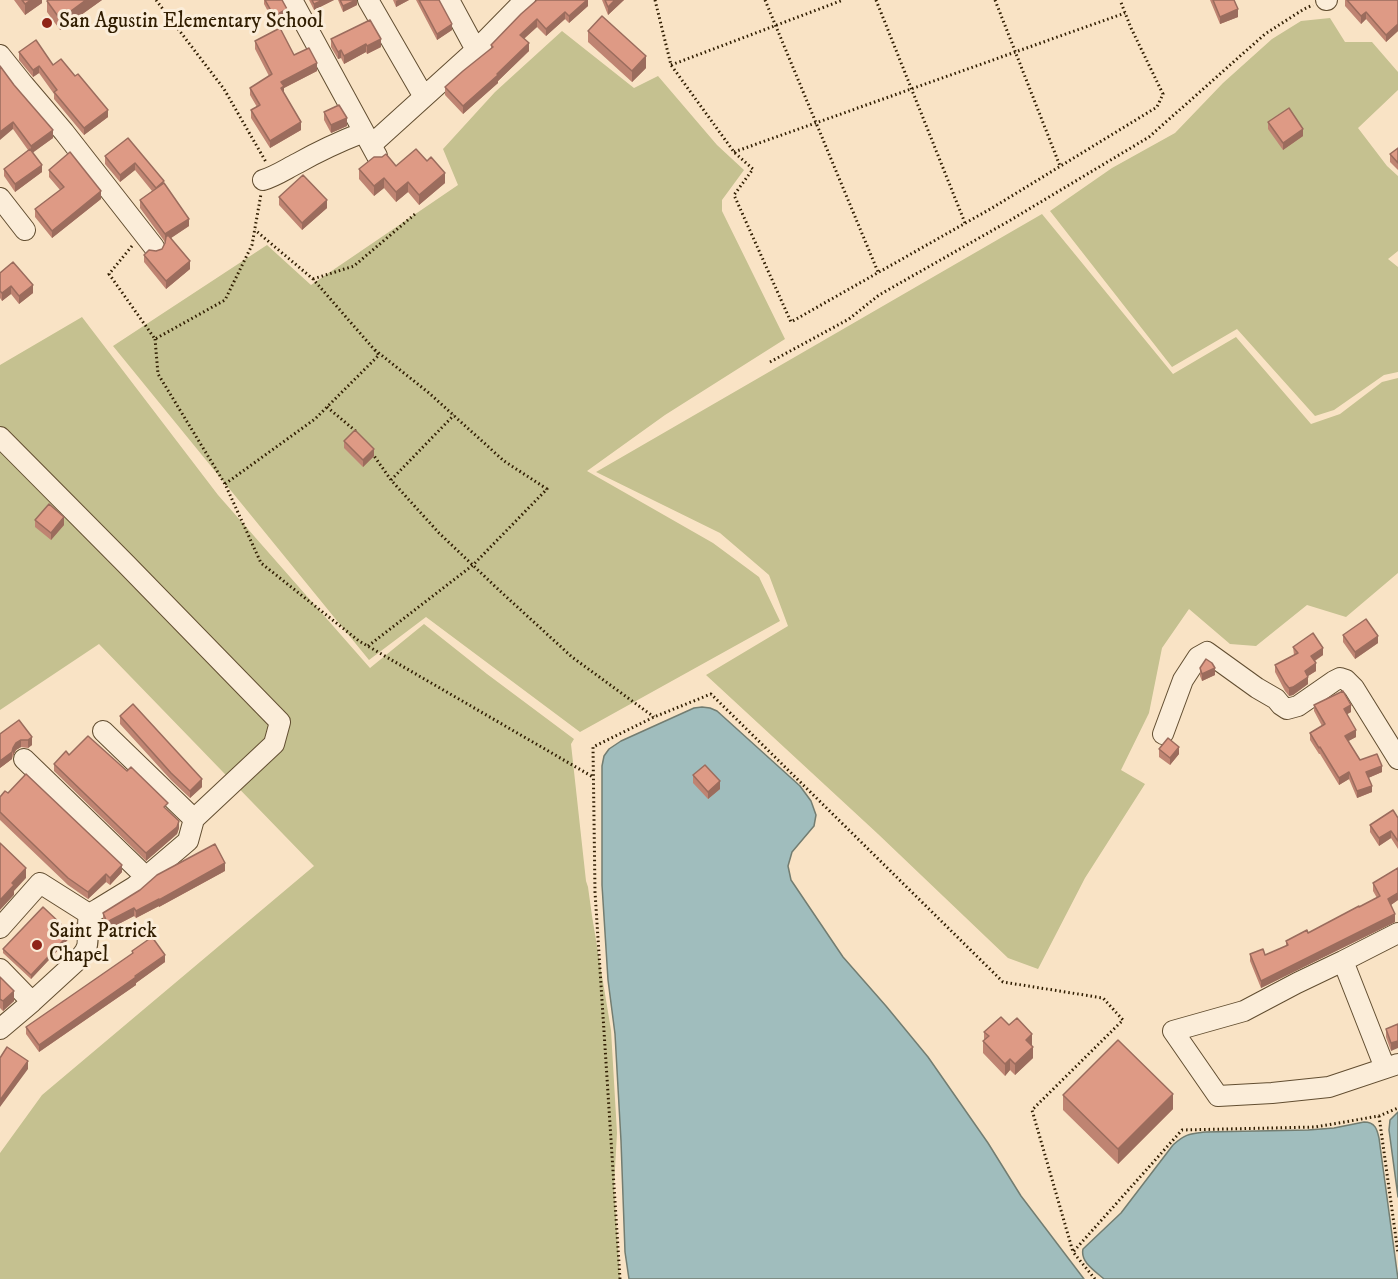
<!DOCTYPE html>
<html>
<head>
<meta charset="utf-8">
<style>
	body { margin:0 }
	canvas { display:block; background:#f9e3c5 }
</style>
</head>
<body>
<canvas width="1398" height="1279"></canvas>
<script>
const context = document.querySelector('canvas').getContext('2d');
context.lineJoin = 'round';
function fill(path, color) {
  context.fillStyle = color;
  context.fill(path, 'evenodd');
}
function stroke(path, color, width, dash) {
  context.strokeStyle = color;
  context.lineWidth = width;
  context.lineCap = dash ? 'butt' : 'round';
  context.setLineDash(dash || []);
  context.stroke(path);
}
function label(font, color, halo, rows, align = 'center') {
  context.font = font + ' "IM FELL DW Pica",serif';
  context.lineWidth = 6;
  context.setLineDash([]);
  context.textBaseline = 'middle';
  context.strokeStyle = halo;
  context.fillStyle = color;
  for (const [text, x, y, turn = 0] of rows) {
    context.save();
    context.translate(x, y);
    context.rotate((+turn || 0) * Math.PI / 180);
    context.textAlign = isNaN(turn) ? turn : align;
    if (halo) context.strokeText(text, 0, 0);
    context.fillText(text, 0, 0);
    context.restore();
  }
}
const green = new Path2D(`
	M1330 18 1345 42H1372L1398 72V90L1358 128 1387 166 1398 176V251L1388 259 1398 267V372L1384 375 1334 410 1315 416 1237 329 1172 367 1050 211 1112 168 1175 133 1223 83 1272 39 1301 21Z
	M562 31 634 88 658 76 717 145 744 170 722 200V211L785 339 665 415 587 471 713 543 759 577 780 621 580 732 426 617 369 660 113 346 267 245 311 285 458 185 443 149 495 92Z
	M1042 214 1173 374 1236 337 1311 424 1340 414 1382 382 1398 378V573L1346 617 1307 605 1256 646 1230 644 1189 609 1162 648 1149 713 1121 770 1145 784 1085 878 1038 969 1008 958 878 834 706 675 788 626 769 575 720 533 596 472Z
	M82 317 218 495 370 668 424 624 487 674 574 739 571 744 586 881 588 887 592 916 611 1030 617 1133 614 1187 620 1279H0V1153L42 1095 314 866 99 644 0 710V365Z`);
const water = new Path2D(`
	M702 707 710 708 717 711 800 786 811 801 816 815 814 826 792 852 788 866 791 880 843 957 886 1006 928 1057 988 1143 1021 1196 1084 1279H629L625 1252 621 1141 615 1034 608 980 602 885V766L604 756 609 749 621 741 694 708Z
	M1398 1112V1197L1389 1130 1390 1120Z
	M1364 1122C1375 1122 1377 1129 1379 1138L1398 1279H1104C1095 1271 1080 1262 1083 1249L1121 1213 1173 1145C1185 1134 1189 1134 1205 1132L1308 1130 1334 1128Z`);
const path = new Path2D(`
	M156 0 224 89 266 162
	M655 0 671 65 734 152 753 169 734 195 791 322 992 208 1157 107 1163 94 1131 28 1120 0
	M765 0 878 272
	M876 0 965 223
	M995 0 1060 166
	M671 65 843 0
	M734 152 1125 13
	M132 246 109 274 155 339 225 300 252 245 261 194
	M313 279 354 266 415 214
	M155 339 158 374 225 484 261 563 359 641 593 777
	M770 362 849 319 879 295 1009 221 1149 137 1265 34 1304 9 1313 5
	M327 407 358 433
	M372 453 391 480 439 533 500 591 572 657 654 717
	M391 480 454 415
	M225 484 315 419 379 355 313 279 255 230
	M368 646 473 565 547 489 504 461 429 393 375 350
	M1379 1116 1398 1253
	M620 1279 595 892 593 747 654 717 711 694 1003 982 1103 998 1123 1020 1032 1110 1073 1252
	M1095 1279 1073 1252 1182 1130 1315 1127 1379 1116 1398 1108`);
const minor = new Path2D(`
	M292 0 377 156
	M368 0 424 97
	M449 0 476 50
	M1326 0H1327
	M0 55 24 85 64 132 154 247
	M371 145 476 50 525 0
	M263 180C276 176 286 169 298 163 319 151 341 141 364 132
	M0 198 25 230
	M0 437 126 564 280 722 274 744 194 819 188 841 134 887 98 909 89 914
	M103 731 194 819
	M1163 734 1183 680 1198 657 1207 652 1257 688 1276 699 1281 705 1287 709 1298 706 1334 681 1340 678 1346 680 1354 688 1398 759
	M24 759 146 877
	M0 928 40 883 89 914
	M1398 933 1343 961 1297 983 1244 1011 1173 1031 1218 1096 1272 1093 1329 1087 1398 1064
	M1343 961 1385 1068
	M0 969 32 1002
	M0 1029 32 1002 80 958C82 955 85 952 86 949 89 944 87 923 89 914`);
const wall = new Path2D(`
	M14 0H42V3L25 15Z
	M48 0H102L60 30 47 12V1Z
	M264 0H282L287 16 274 23 264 4Z
	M309 0H334L314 10Z
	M338 0H357V5L343 12Z
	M393 0H409L396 7Z
	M416 0H439L452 30 437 40Z
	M588 0V6L569 23 565 19 546 36 537 27 524 39 529 51 498 81V83L463 114 445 95V87L491 49V45L521 14Z
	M602 0H624L608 15Z
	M1210 0H1234L1238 17 1220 24Z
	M1345 0H1398V31L1386 42 1366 19 1361 24 1345 6Z
	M588 31 646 68 632 82 588 42Z
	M331 39 381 47 367 54 366 52 344 64 341 58 338 59 331 47Z
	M255 41 294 55 317 71 284 88V94L301 130 270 148 251 118V110L257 107 250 95V88L269 76 255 49Z
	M19 52 53 65 75 76 108 117 84 135 54 99V94L39 73 33 77 19 60Z
	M0 66 53 138 33 152 42 172 15 192 4 176V169L28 150 13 129Z
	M324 112 347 126 331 133 324 120Z
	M1268 122 1303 136 1283 150 1268 129Z
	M128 138 164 183 189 226 171 238 190 269 166 289 144 262V255L162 249 165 243V242L140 208V200L152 191 135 170 120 182 105 164V156Z
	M1398 148V170L1390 162V154Z
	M396 166 445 183 419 205 408 192 396 202 384 188 374 196 359 179V169Z
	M49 170 101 199 52 238 35 217V209L60 190 49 177Z
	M279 197 327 208 302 230 279 205Z
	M0 273 33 293 19 304 11 294 2 301 0 298Z
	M344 441 374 456 363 467 344 448Z
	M35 520 64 525 51 540 35 527Z
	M1343 635 1378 643 1355 659 1343 642Z
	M1293 647 1323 655 1315 661 1316 671 1308 676V684L1293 695 1289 696 1285 691 1275 672V665L1294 655Z
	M1200 668 1215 675 1202 681 1200 676Z
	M1314 705 1351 712 1347 714 1356 737 1348 741 1360 760 1382 772 1368 778 1372 792 1357 798 1349 779 1339 785 1320 754H1319L1310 740V733L1322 726 1314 711Z
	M120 716 202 787 190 798 171 780 120 724Z
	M19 720 32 745 28 748 21 747 16 750 13 756 12 759 0 768Z
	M1159 749 1179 754 1170 765 1159 757Z
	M69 755 168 810 179 828 177 834 146 861 54 771V764Z
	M693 775 720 789 708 799 693 783Z
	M8 793 122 872 110 885 106 882 88 899 68 885 0 820V797Z
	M1398 818V849L1391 838 1379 846 1370 832V825Z
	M1398 868V900L1391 905 1395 922 1261 988 1250 961V954L1265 955 1286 946V941L1308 933 1377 898 1373 891V883Z
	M225 871 159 907V906L136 918 134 916 107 930 103 920V913Z
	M76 923V931L31 979 3 953V949L61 927 56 933Z
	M132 951 165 962 136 983V985L39 1052 26 1034V1027L132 954Z
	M0 977 14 1001 3 1011 0 1008Z
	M1398 1024 1391 1051 1386 1037V1029Z
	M1009 1025 1032 1045 1033 1058 1015 1075 1010 1070 1005 1076 983 1053V1041L984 1040V1032Z
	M1063 1095 1173 1109 1118 1164 1063 1110Z`);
const shadedWall = new Path2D(`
	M31 0H42V3L25 15V4Z
	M86 0H102L60 30V19Z
	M323 0H334L314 10V4Z
	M356 0H357V5L343 12V6Z
	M398 0H409L396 7V1Z
	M587 0H588V6L569 23V16Z
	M615 0H624L608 15V7Z
	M287 9V16L274 23V16Z
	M1238 9V17L1220 24V17Z
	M565 12V19L546 36V29Z
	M1366 12V19L1361 24V16Z
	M537 19V27L520 42V35Z
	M452 24V30L437 40V34Z
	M1398 24V31L1386 42V35Z
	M381 39V47L367 54V46Z
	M529 43V51L498 81V83L463 114V106Z
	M366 44V52L344 64V56Z
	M341 50V58L338 59V52Z
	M646 56V68L632 82V71Z
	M317 63V71L284 88V94L281 96V82Z
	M39 66V73L33 77V70Z
	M108 110V117L84 135V128Z
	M347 118V126L331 133V125Z
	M13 122V129L0 140V132Z
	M301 122V130L270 148V141Z
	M1303 129V136L1283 150V143Z
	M53 130V138L31 154V146Z
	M135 163V170L120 182V175Z
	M42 165V172L15 192V184Z
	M445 173V183L419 205V195Z
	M384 178V188L374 196V186Z
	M408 182V192L396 202V192Z
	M101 191V199L52 238V231Z
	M327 200V208L302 230V223Z
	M189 219V226L165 242V234Z
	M190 261V269L166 289V281Z
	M33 285V293L19 304V296Z
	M11 286V294L2 301V293Z
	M374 449V456L363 467V460Z
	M64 517V525L51 540V533Z
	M1378 636V643L1355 659V652Z
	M1323 648V655L1311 663V656Z
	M1316 663V671L1305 678V671Z
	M1215 668V675L1202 681V674Z
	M1308 677V684L1293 695 1289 696V688Z
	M1351 705V712L1344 716V709Z
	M1356 730V737L1345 743V736Z
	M32 737V745L28 748V740Z
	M21 740V747L16 750 13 756V748L16 743Z
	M1179 747V754L1170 765V758Z
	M12 752V759L0 768V761Z
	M1382 766V772L1366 779V772Z
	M1349 772V779L1339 785V778Z
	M202 779V787L190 798V791Z
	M720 781V789L708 799V792Z
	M1372 786V792L1357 798V791Z
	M179 821V828L177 834 146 861V853Z
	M1391 831V838L1379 846V838Z
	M225 863V871L159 907V900Z
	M122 865V872L110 885V878Z
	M26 868V878L14 891V895L0 910V900L12 883Z
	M106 874V882L88 899V892Z
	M1398 893V900L1388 907V899Z
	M159 899V906L136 918V911Z
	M134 908V916L107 930V922Z
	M1395 914V922L1261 988V981Z
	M61 924V927L49 940V937Z
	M76 927V931L31 979V975Z
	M165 955V962L136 983V985L39 1052V1045Z
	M14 991V1001L3 1011V1001Z
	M1032 1034V1045L1026 1051V1040Z
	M1398 1041V1048L1391 1051V1043Z
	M1033 1047V1058L1015 1075V1064Z
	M1010 1059V1070L1005 1076V1064Z
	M28 1061V1069L0 1107V1100Z
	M1173 1094V1109L1118 1164V1149Z`);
const building = new Path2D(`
	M22 0H31L25 4Z
	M48 0H86L60 19 47 1Z
	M265 0H282L287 9 274 16Z
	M312 0H323L314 4Z
	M340 0H356L343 6Z
	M419 0H439L452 24 437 34Z
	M537 0H587L569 16 565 12 546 29 537 19 520 35 529 43 497 74 498 75 463 106 445 87 463 71 493 47 491 45 521 14Z
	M605 0H615L608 7Z
	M1213 0H1234L1238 9 1220 17Z
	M1347 0H1398V24L1386 35 1366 12 1361 16Z
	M602 16 646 56 632 71 588 31Z
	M370 20 381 39 367 46 366 44 344 56 341 50 338 52 331 39Z
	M280 28 294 55 309 48 317 63 281 82 284 86 281 88 301 122 270 141 251 110 260 105 250 88 272 74 255 41Z
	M36 40 53 65 61 59 75 76 78 74 108 110 84 128 54 92 57 90 39 66 33 70 19 52Z
	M0 66 14 85 53 130 31 146 13 122 0 132Z
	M339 105 347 118 331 125 324 112Z
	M1289 108 1303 129 1283 143 1268 122Z
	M128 138 164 181 156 188 135 163 120 175 105 156Z
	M1398 148V163L1390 154Z
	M30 149 42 165 15 184 4 169Z
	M416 149 427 161 431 157 445 173 419 195 408 182 396 192 384 178 374 186 359 169 374 157H382L386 154 396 166Z
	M70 152 101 191 52 231 35 209 64 187 49 170Z
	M303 175 327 200 302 223 279 197Z
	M164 183 189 219 165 234 140 200Z
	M168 235 190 261 166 281 144 255 149 250 156 251 162 249 165 243 166 237Z
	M13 262 33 285 19 296 11 286 2 293 0 291V273Z
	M355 430 374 449 363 460 344 441Z
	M49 504 64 517 51 533 35 520Z
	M1366 619 1378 636 1355 652 1343 635Z
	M1313 633 1323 648 1311 656 1316 663 1305 671 1308 677 1293 687 1289 688 1285 683 1275 665 1298 653 1293 647Z
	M1206 659 1212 663 1215 668 1202 674 1200 668Z
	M1343 691 1351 705 1344 709 1356 730 1345 736 1360 760 1377 754 1382 766 1366 772 1372 786 1357 791 1349 772 1339 778 1320 747 1319 748 1310 733 1325 724 1314 705Z
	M133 704 202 779 190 791 171 773 120 716Z
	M19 720 32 737 28 740H21L16 743 13 748 12 752 0 761V734Z
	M88 736 127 771 131 767 168 803 164 807 179 821 177 827 146 853 54 764 66 751 69 755Z
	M1168 738 1179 747 1170 758 1159 749Z
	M705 765 720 781 708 792 693 775Z
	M26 774 122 865 110 878 106 874 88 892 68 878 0 812V797L5 791 8 793Z
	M1393 810 1398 818V841L1391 831 1379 838 1370 825Z
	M0 843 26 868 12 883 14 885 0 900Z
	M215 844 225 863 159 900V899L136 911 134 908 107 922 103 913 140 890 157 875Z
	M1398 868V893L1388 899 1395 914 1261 981 1250 954 1263 949 1265 955 1288 945 1286 941 1307 930 1308 933 1359 906V907L1380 896 1373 883Z
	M43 907 61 924 49 937 76 923V927L31 975 3 949Z
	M152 937 165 955 135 976 136 977 39 1045 26 1027 133 953 132 951Z
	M0 977 14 991 3 1001 0 999Z
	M1001 1017 1009 1025 1017 1018 1032 1034 1026 1040 1033 1047 1015 1064 1010 1059 1005 1064 983 1041 989 1036 984 1032Z
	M1398 1024V1041L1391 1043 1386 1029Z
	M1118 1040 1173 1094 1118 1149 1063 1095Z
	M7 1047 28 1061 0 1100V1058Z`);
const markers = [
	[47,23,6,"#8f2418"],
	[37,945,6,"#8f2418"]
];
const poiNames = [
	["San Agustin Elementary School",59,23],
	["Saint Patrick",49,933],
	["Chapel",49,957]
];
fill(green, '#c5c190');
fill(water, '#a0bdbd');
stroke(water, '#737d71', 1.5);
stroke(minor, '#624e31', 22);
stroke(path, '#301d00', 3, [1.5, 3]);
stroke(minor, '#fbedd9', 20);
fill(wall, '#bf8472');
fill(shadedWall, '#9b6c5d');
fill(building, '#de9a85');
stroke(building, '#9b6c5d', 1.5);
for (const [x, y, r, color] of markers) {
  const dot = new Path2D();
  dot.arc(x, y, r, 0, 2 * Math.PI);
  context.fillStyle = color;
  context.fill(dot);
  stroke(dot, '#fbedd9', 2);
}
label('21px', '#301d00', '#fbedd9', poiNames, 'left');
</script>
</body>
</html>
